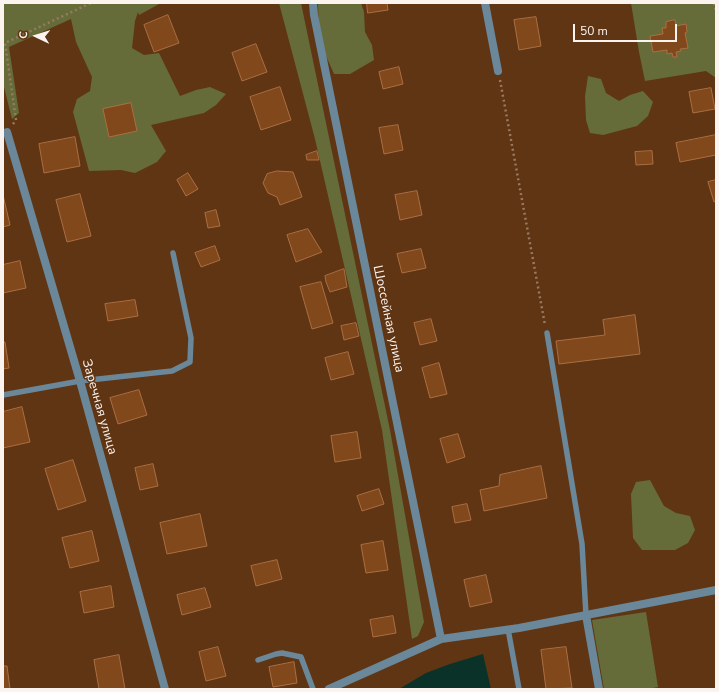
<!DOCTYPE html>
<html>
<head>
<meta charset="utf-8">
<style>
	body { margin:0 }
	#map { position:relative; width:719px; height:692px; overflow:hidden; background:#603513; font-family:"Nunito Sans",sans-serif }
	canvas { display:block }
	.frame { position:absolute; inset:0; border:4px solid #faf3ef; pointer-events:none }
	.north { position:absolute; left:16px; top:16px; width:40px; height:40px; -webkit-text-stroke:3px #603513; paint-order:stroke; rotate:274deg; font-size:11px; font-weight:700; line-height:16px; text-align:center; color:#faf3ef }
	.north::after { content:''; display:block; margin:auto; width:14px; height:18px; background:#faf3ef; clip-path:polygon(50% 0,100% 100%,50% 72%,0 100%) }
	.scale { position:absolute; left:573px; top:24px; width:104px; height:18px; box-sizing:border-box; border:2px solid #faf3ef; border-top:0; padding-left:5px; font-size:12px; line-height:14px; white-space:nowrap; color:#faf3ef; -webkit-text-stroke:3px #603513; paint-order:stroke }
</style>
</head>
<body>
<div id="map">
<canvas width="719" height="692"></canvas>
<div class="frame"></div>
<div class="north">С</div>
<div class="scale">50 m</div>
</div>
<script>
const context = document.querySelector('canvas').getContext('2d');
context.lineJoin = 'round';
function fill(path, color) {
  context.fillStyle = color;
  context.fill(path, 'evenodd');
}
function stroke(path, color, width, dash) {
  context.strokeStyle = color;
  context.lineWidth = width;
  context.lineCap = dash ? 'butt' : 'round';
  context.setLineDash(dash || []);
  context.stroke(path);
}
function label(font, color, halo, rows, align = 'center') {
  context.font = font + ' "Nunito Sans",sans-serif';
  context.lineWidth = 3;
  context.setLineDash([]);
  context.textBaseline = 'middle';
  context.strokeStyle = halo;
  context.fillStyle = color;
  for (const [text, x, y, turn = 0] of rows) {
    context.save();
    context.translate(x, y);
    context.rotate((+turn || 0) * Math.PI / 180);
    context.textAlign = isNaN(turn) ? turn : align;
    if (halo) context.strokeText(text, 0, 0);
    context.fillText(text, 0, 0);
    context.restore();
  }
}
const green = new Path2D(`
	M3 3H161L139 15 138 12 135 21 132 48 144 55 159 53 180 96 196 90 210 87 226 94 216 105 204 113 151 125 166 151 157 162 135 173 121 170 89 171 73 112 77 99 90 91 92 77 76 42 71 19 9 47 19 113 12 119 3 83Z
	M279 3H301L390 430 424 622 418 636 412 639 382 430 315 139Z
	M318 3H361L364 12 365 32 372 45 374 60 350 74H334L319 40Z
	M631 3H716V78L706 71 645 81 639 52Z
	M588 76 601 79 606 93 619 101 630 95 643 91 653 102 648 116 637 126 603 135 590 133 586 120 585 96Z
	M650 480 664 506 676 513 690 516 695 530 688 543 675 550H642L633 538 631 494 636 482Z
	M646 612 658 687 648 689H604L592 620Z`);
const water = new Path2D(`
	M483 654 491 689H399L426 673 450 664Z`);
const building = new Path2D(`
	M367 3H387L388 10 368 13Z
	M168 15 179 43 154 52 144 25Z
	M536 17 541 46 519 50 514 20Z
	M675 20 676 26 686 24 687 32 685 33 688 48 680 49 681 51 676 52 677 57H673L672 53 667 54V50L653 52 650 36 663 34 662 28H666V22Z
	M256 44 267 72 242 81 232 53Z
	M399 67 403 84 383 89 379 72Z
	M280 87 291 120 261 130 250 97Z
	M711 88 715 109 693 113 689 92Z
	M131 103 137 131 109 137 103 109Z
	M398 125 403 150 384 154 379 128Z
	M716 135V155L680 162 676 143Z
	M75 137 80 166 44 173 39 144Z
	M317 151 319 160H307L306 155Z
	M652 151 653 164 636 165 635 152Z
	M277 171 293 172 302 197 280 205 277 197 268 193 263 183 267 174Z
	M188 173 198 189 186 196 177 180Z
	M716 180V201L714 202 708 182Z
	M417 191 422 215 400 220 395 195Z
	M80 194 91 236 67 242 56 200Z
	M3 195 10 225 3 227Z
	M216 210 220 226 208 228 205 213Z
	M308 229 322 252 296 262 287 235Z
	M215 246 220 260 201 267 195 253Z
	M421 249 426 268 402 273 397 254Z
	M20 261 26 288 3 293V265Z
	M344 269 347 287 330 292 326 282 325 276Z
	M321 282 333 323 312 329 300 287Z
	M135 300 138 316 108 321 105 304Z
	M635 315 640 354 559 364 556 341 605 335 603 320Z
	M431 319 437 341 420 345 414 323Z
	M356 323 359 336 344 340 341 326Z
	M3 342H5L9 368 3 369Z
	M348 352 354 374 331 380 325 358Z
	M439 363 447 394 430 398 422 368Z
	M139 390 147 415 118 424 110 398Z
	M22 407 30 442 3 448V412Z
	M357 432 361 458 335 462 331 436Z
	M458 434 465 457 447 463 440 439Z
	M73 460 86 501 58 510 45 469Z
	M153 464 158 486 140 490 135 468Z
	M541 466 547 498 484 511 480 490 499 486 500 475Z
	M379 489 384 504 362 511 357 496Z
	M467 504 471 520 455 523 452 507Z
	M200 514 207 546 167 554 160 523Z
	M92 531 99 561 70 568 62 538Z
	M383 541 388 570 366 573 361 545Z
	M277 560 282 579 256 586 251 566Z
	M486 575 492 602 470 607 464 580Z
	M111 586 114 607 84 613 80 592Z
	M205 588 211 607 182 615 177 595Z
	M393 616 396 633 373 637 370 620Z
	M218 647 226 676 206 681 199 652Z
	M566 647 572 688 546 689 541 650Z
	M119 655 125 689H99L94 660Z
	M294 662 297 683 273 687 269 667Z
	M3 666H7L10 689H3Z`);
const path = new Path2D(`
	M714 3 716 11
	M500 80 545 325
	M13 124 16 120 5 43 91 3`);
const service = new Path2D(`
	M547 333 582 544 586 615
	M3 395 80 381 172 371 190 362 191 338 173 253
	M508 629 519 689
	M258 660 276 654 282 653 301 657 313 689`);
const minor = new Path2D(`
	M313 3 314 15 441 639
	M485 3 498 71
	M7 132 80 381 165 689
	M586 615 599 689
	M329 689 441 639 519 628 716 590`);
const streetNames = [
	["Шоссейная улица",388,319,78],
	["Заречная улица",99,407,74]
];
fill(green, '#656c39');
fill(water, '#0b3229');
fill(building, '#81481c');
stroke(building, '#ab6e43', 1);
stroke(path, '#987a63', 2.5, [2, 3]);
stroke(service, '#6a889a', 5.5);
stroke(minor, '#6a889a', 8);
label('13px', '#faf3ef', '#603513', streetNames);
</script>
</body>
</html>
